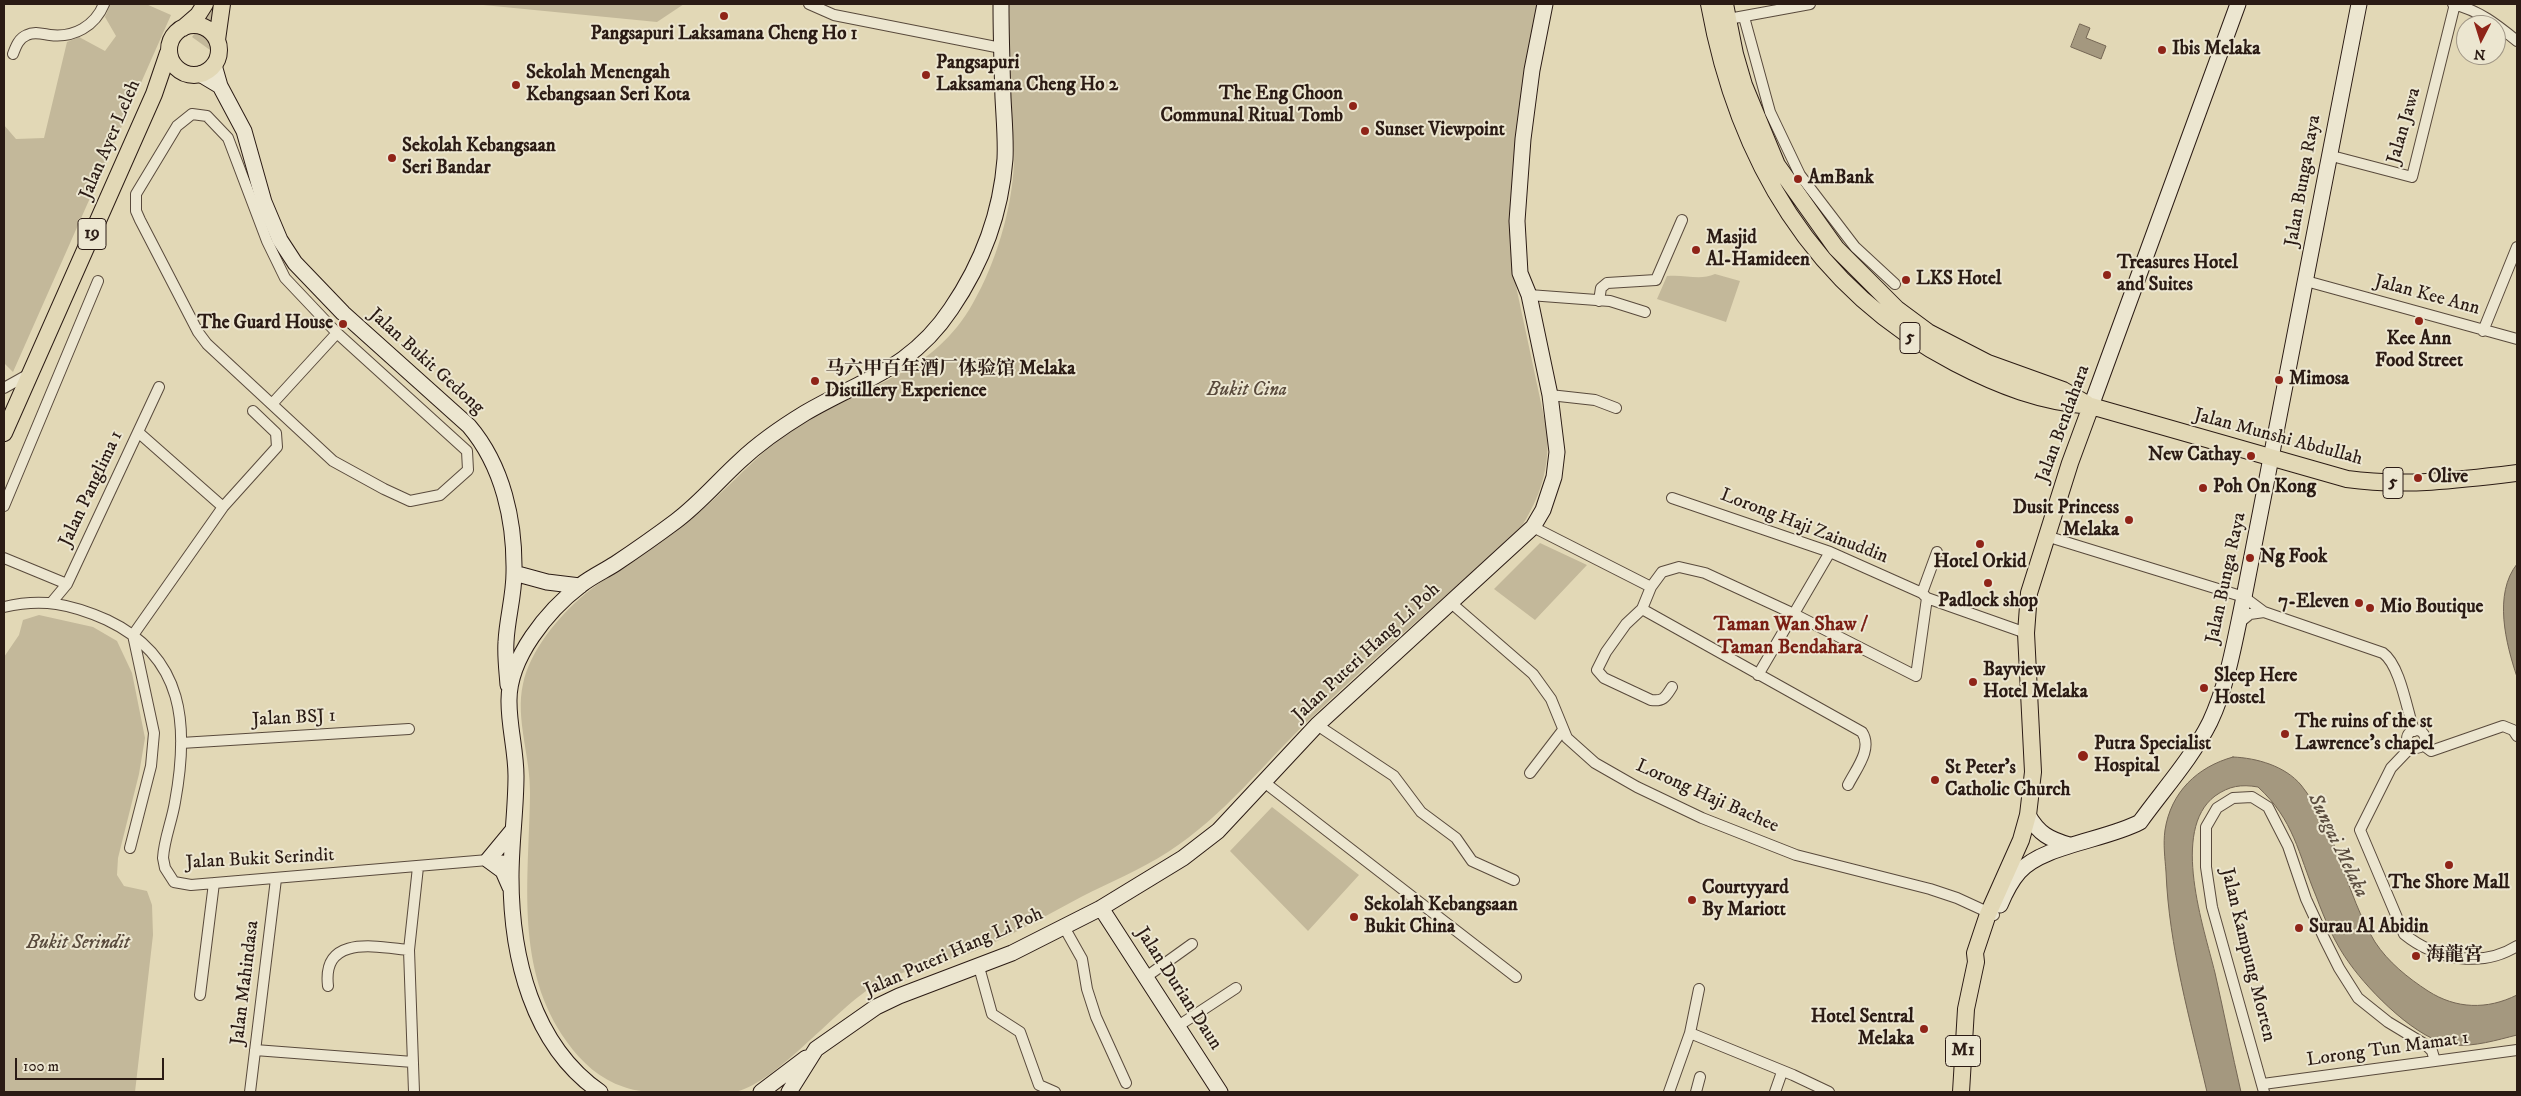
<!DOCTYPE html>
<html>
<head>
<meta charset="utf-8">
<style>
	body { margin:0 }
	#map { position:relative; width:2521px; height:1096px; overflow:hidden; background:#e2d8b6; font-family:"IM FELL DW Pica",serif }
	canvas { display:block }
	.frame { position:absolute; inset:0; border:5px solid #2b1b14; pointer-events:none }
	.north { position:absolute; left:2456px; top:15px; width:50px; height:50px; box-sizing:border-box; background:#ece6d0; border:1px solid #9f9585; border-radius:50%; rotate:185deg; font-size:14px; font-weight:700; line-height:20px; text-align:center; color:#2b1b14 }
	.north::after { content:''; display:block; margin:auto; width:18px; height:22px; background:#8f2418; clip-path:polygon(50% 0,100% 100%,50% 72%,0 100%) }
	.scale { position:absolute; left:15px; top:1058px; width:149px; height:22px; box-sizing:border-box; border:2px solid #2b1b14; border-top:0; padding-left:6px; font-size:15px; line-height:18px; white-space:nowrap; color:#2b1b14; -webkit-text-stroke:4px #ece6d0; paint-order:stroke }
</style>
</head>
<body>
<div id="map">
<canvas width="2521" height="1096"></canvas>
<div class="frame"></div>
<div class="north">N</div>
<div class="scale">100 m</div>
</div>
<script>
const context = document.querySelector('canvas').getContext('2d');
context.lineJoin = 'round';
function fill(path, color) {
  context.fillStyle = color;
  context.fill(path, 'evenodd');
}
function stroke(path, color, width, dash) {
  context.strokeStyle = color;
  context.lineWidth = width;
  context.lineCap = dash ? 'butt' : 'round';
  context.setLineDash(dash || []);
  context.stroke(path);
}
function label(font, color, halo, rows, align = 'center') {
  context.font = font + ' "IM FELL DW Pica","Noto Serif SC",serif';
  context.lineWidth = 4;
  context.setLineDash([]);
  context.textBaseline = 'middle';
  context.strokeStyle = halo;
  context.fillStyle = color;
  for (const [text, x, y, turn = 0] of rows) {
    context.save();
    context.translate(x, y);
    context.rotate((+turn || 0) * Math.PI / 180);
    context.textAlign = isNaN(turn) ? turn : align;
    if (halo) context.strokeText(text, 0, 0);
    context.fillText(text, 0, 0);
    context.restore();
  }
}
const green = new Path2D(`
	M110 4H146L171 15 13 372 4 363V125L16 139 44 138 67 42 79 37 105 51 116 36 105 17Z
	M216 4H218L210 28V50L192 37Z
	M473 4H684L657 22Z
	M1009 4H1537L1513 163 1511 220 1516 286 1547 431C1550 468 1540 498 1520 529 1451 592 1379 653 1311 718 1264 763 1224 816 1168 852 1140 870 1110 882 1081 897 1045 916 1010 937 972 952 937 966 900 968 869 989 834 1012 771 1087 734 1092 718 1094 700 1092 685 1092 664 1092 643 1094 624 1087 600 1079 582 1063 567 1042 514 969 529 879 530 794 531 758 515 719 523 684 530 650 559 616 585 594 607 576 633 563 656 546 669 537 682 526 695 516 733 485 763 446 806 421 869 384 934 373 973 303 996 263 1012 209 1014 163 1015 143 1011 122 1010 102 1008 69 1010 36 1009 4Z
	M1715 274 1740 281 1726 322 1657 299 1667 276C1685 274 1699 281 1715 274Z
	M1540 543 1587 565 1535 620 1494 589Z
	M39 615 93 627 117 641 132 673 145 738 139 774 118 858 117 875 124 886 147 891 152 905 153 935 135 1092H4V657L19 635 23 620Z
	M1272 807 1359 875 1308 931 1230 851Z`);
const water = new Path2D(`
	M2080 24 2090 28 2086 38 2106 46 2101 59 2071 47Z
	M2517 564V677C2506 644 2493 594 2517 564Z
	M2233 757C2257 758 2285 766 2301 785 2338 831 2345 893 2375 942 2388 962 2408 978 2428 991 2456 1009 2487 1010 2517 995V1035C2497 1040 2474 1047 2453 1045 2418 1041 2370 992 2350 964 2335 944 2325 920 2316 896 2298 853 2294 820 2258 787 2241 784 2229 786 2215 796 2170 830 2204 928 2215 973 2224 1013 2232 1053 2241 1092H2207C2190 1019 2169 947 2166 872 2165 858 2163 844 2165 830 2171 792 2197 767 2233 757Z`);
const street = new Path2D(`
	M809 4 834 15 1001 48
	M2453 4C2480 11 2496 24 2517 41
	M1744 17 1770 112 1800 175 1855 247 1895 284
	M1723 20 1810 4
	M13 54C16 46 19 38 27 35 34 31 43 34 50 35 74 38 95 26 104 4
	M192 114 207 116 228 138 267 241 285 278 337 333 467 451 468 470 440 495 410 501 384 489 333 461 207 344 198 332 140 220 136 211V194L177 126Z
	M2328 155 2412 177 2455 4
	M2306 281 2517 339
	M1529 295 1610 301 1645 312
	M1599 301 1601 288 1607 283 1656 280 1682 220
	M2483 331 2517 247
	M4 388 29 374
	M1550 395 1595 400 1616 408
	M272 404 337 333
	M138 432 223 507
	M1672 498 1830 552 1922 593
	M4 506 98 281
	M1533 527 1651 587
	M2046 536 2244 597 2264 612 2383 653C2400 665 2407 710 2414 731
	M4 558 67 584
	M1927 598 2026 633
	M52 602 67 584 159 387
	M1450 602 1533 674 1551 699 1567 738 1595 763 1637 787 1702 818 1796 855 1930 889 1957 898 1994 915
	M4 607C43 598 71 604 107 620 185 657 189 726 175 802 172 821 164 839 163 858L165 868 174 882 191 885 488 860 511 861
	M1642 609 1862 732C1873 749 1856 769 1848 785
	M2239 623 2250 614 2264 612
	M1758 675 1830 552
	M1672 687C1666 696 1664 702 1651 700L1604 678 1597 670 1606 652 1626 624 1642 609 1651 587 1662 572 1679 567 1705 573 1794 614 1916 676 1927 598 1922 593 1937 552
	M1317 725 1394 776 1421 812 1456 838 1472 861 1514 880
	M2407 739a9 9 0 1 1 18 0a9 9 0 1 1-18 0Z
	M181 743 409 729
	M2423 745 2431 751 2503 726 2513 730 2517 736
	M2411 747 2391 768 2360 830 2404 934C2436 960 2482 968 2517 946
	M1530 773 1563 730
	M1264 782 1516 977
	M130 848 151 766 154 733 133 635 223 507 277 447 276 433 253 411
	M1064 927 1082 959 1087 989 1096 1017 1126 1083
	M979 967 992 1014 1020 1032 1039 1085 1055 1092
	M1146 977 1192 944
	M328 986C322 934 377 947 409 950
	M200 995 214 883
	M1178 1026 1236 988
	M1690 1033 1793 1075 1829 1092
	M255 1050 413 1062
	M2263 1084 2517 1050
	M250 1092 276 879
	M414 1092 409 950 418 867
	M1669 1092 1690 1033 1699 989
	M1696 1092 1700 1077
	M1775 1092 1782 1072
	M2264 1092 2212 907 2206 867V827L2217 808 2233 798 2252 797 2268 807 2288 846 2306 899 2324 938 2339 968 2358 998 2388 1022 2426 1045 2432 1051 2435 1061`);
const secondary = new Path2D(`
	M214 65 220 86 244 131 264 202 280 240 295 263 343 313 469 426C503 466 515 521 514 573 514 596 507 619 506 642 505 656 507 671 508 685
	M200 74 220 86
	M2091 406 2238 4
	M514 573 547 582 580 586
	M2028 815C2039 834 2049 839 2069 845
	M510 887 503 871 488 860 512 831
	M2000 905C2005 893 2011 881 2019 872 2043 845 2107 840 2140 822 2163 790 2192 758 2210 722 2228 684 2235 639 2244 597L2359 4
	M1101 908 1220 1092
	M600 1092C532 1045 511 956 511 877 511 843 516 809 516 776 516 751 509 727 509 702 508 658 548 610 581 585 591 577 604 571 615 564 636 550 656 536 676 521 700 503 718 481 740 461 759 443 782 427 805 413 863 379 911 369 951 309 981 265 1001 213 1005 159 1006 139 1004 118 1003 98 1002 67 1001 35 1001 4
	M761 1092 806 1058
	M789 1092 816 1049 876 1007 899 996 1012 953 1101 908 1183 858 1218 831 1317 725 1533 527 1543 510 1554 477 1557 452 1550 395 1529 295 1520 273 1517 221 1523 139 1532 70 1545 4`);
const primary = new Path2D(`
	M1709 4C1737 159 1813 289 1955 363 1999 386 2041 402 2091 406L2347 479C2404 487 2460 480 2517 473
	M1725 4 1735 54 1744 85 1777 165 1836 248 1897 309 1928 332 1988 363 2063 390 2087 404
	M169 50a25 25 0 1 1 50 0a25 25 0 1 1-50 0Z
	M183 28 198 15 205 4
	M217 40 222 4
	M4 433 154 94 168 53
	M1961 1092 1966 1009 1976 962 1975 953 1988 914 2021 840 2028 815 2033 772 2026 633 2029 593 2070 463 2091 406`);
const markers = [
	[724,16,5,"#8f2418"],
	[2162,50,5,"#8f2418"],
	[926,75,5,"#8f2418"],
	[516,85,5,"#8f2418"],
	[1353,106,5,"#8f2418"],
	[1365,131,5,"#8f2418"],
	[392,158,5,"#8f2418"],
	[1798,179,5,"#8f2418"],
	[1696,250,5,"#8f2418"],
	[2107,275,5,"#8f2418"],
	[1906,280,5,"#8f2418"],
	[2419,321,5,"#8f2418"],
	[343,324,5,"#8f2418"],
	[2279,380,5,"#8f2418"],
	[815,381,5,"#8f2418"],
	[2251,456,5,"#8f2418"],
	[2418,478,5,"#8f2418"],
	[2203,488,5,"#8f2418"],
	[2129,520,5,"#8f2418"],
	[1980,544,5,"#8f2418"],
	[2250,558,5,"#8f2418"],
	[1988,583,5,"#8f2418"],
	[2359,603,5,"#8f2418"],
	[2370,608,5,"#8f2418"],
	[1973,682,5,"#8f2418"],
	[2204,688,5,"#8f2418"],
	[2285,734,5,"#8f2418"],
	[2083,756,6,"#8f2418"],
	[1935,780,5,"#8f2418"],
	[2449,865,5,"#8f2418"],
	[1692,900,5,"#8f2418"],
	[1354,917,5,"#8f2418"],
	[2299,928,5,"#8f2418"],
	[2416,956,5,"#8f2418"],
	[1924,1029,5,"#8f2418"]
];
const shields = [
	[92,234,28],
	[1910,338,20],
	[2393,483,20],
	[1963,1051,35]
];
const shieldNames = [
	["19",92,234],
	["5",1910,338],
	["5",2393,483],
	["M1",1963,1051]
];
const poiNames = [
	["Pangsapuri Laksamana Cheng Ho 1",724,35,"center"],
	["Ibis Melaka",2172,50],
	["Pangsapuri",936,64],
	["Laksamana Cheng Ho 2",936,86],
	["Sekolah Menengah",526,74],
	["Kebangsaan Seri Kota",526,96],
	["The Eng Choon",1343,95,"right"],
	["Communal Ritual Tomb",1343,117,"right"],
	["Sunset Viewpoint",1375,131],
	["Sekolah Kebangsaan",402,147],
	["Seri Bandar",402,169],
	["AmBank",1808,179],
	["Masjid",1706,239],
	["Al-Hamideen",1706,261],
	["Treasures Hotel",2117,264],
	["and Suites",2117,286],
	["LKS Hotel",1916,280],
	["The Guard House",333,324,"right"],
	["Kee Ann",2419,340,"center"],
	["Food Street",2419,362,"center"],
	["马六甲百年酒厂体验馆 Melaka",825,370],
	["Distillery Experience",825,392],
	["Mimosa",2289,380],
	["New Cathay",2241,456,"right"],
	["Olive",2428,478],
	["Poh On Kong",2213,488],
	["Dusit Princess",2119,509,"right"],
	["Melaka",2119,531,"right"],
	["Ng Fook",2260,558],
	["Hotel Orkid",1980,563,"center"],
	["Padlock shop",1988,602,"center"],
	["7-Eleven",2349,603,"right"],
	["Mio Boutique",2380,608],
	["Bayview",1983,671],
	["Hotel Melaka",1983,693],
	["Sleep Here",2214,677],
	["Hostel",2214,699],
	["The ruins of the st",2295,723],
	["Lawrence’s chapel",2295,745],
	["Putra Specialist",2094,745],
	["Hospital",2094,767],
	["St Peter's",1945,769],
	["Catholic Church",1945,791],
	["The Shore Mall",2449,884,"center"],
	["Courtyyard",1702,889],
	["By Mariott",1702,911],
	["Sekolah Kebangsaan",1364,906],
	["Bukit China",1364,928],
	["Surau Al Abidin",2309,928],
	["海龍宮",2426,956],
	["Hotel Sentral",1914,1018,"right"],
	["Melaka",1914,1040,"right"]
];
const streetNames = [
	["Jalan Jawa",2405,126,-74],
	["Jalan Ayer Leleh",111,140,-67],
	["Jalan Bunga Raya",2304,181,-80],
	["Jalan Kee Ann",2427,296,15],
	["Jalan Bukit Gedong",426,362,42],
	["Jalan Bendahara",2064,424,-70],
	["Jalan Munshi Abdullah",2278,438,15],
	["Jalan Panglima 1",92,489,-65],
	["Lorong Haji Zainuddin",1804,527,21],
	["Jalan Bunga Raya",2227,578,-78],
	["Jalan Puteri Hang Li Poh",1367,653,-43],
	["Jalan BSJ 1",294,719,-3],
	["Lorong Haji Bachee",1707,797,24],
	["Jalan Bukit Serindit",260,860,-3],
	["Jalan Puteri Hang Li Poh",954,953,-24],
	["Jalan Kampung Morten",2247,955,76],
	["Jalan Mahindasa",246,983,-83],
	["Jalan Durian Daun",1178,989,57],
	["Lorong Tun Mamat 1",2388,1050,-8]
];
const parkNames = [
	["Bukit Cina",1247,391],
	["Bukit Serindit",78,944]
];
const neighbourhoodNames = [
	["Taman Wan Shaw /",1790,626],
	["Taman Bendahara",1790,649]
];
const waterNames = [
	["Sungai Melaka",2337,846,64]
];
fill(green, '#c3b89a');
fill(water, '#a4987f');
stroke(water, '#746654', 1);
stroke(street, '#594a3c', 12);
stroke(secondary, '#2b1b14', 17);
stroke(primary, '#2b1b14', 18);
stroke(street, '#ece6d0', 10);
stroke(secondary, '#ece6d0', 15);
stroke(primary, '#e2d8b6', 16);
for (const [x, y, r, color] of markers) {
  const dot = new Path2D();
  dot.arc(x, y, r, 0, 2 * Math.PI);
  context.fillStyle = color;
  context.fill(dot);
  stroke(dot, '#ece6d0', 2);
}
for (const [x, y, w] of shields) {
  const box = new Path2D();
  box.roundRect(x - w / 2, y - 15.5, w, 31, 4);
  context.fillStyle = '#ece6d0';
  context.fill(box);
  stroke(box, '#2b1b14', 1);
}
label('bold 18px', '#2b1b14', null, shieldNames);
label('bold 19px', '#2b1b14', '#ece6d0', poiNames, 'left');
label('19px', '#2b1b14', '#ece6d0', streetNames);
label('italic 19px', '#594a3c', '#ece6d0', parkNames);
label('bold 20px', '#7a1f14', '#ece6d0', neighbourhoodNames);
label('italic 20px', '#5b4d3f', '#ece6d0', waterNames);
</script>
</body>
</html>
